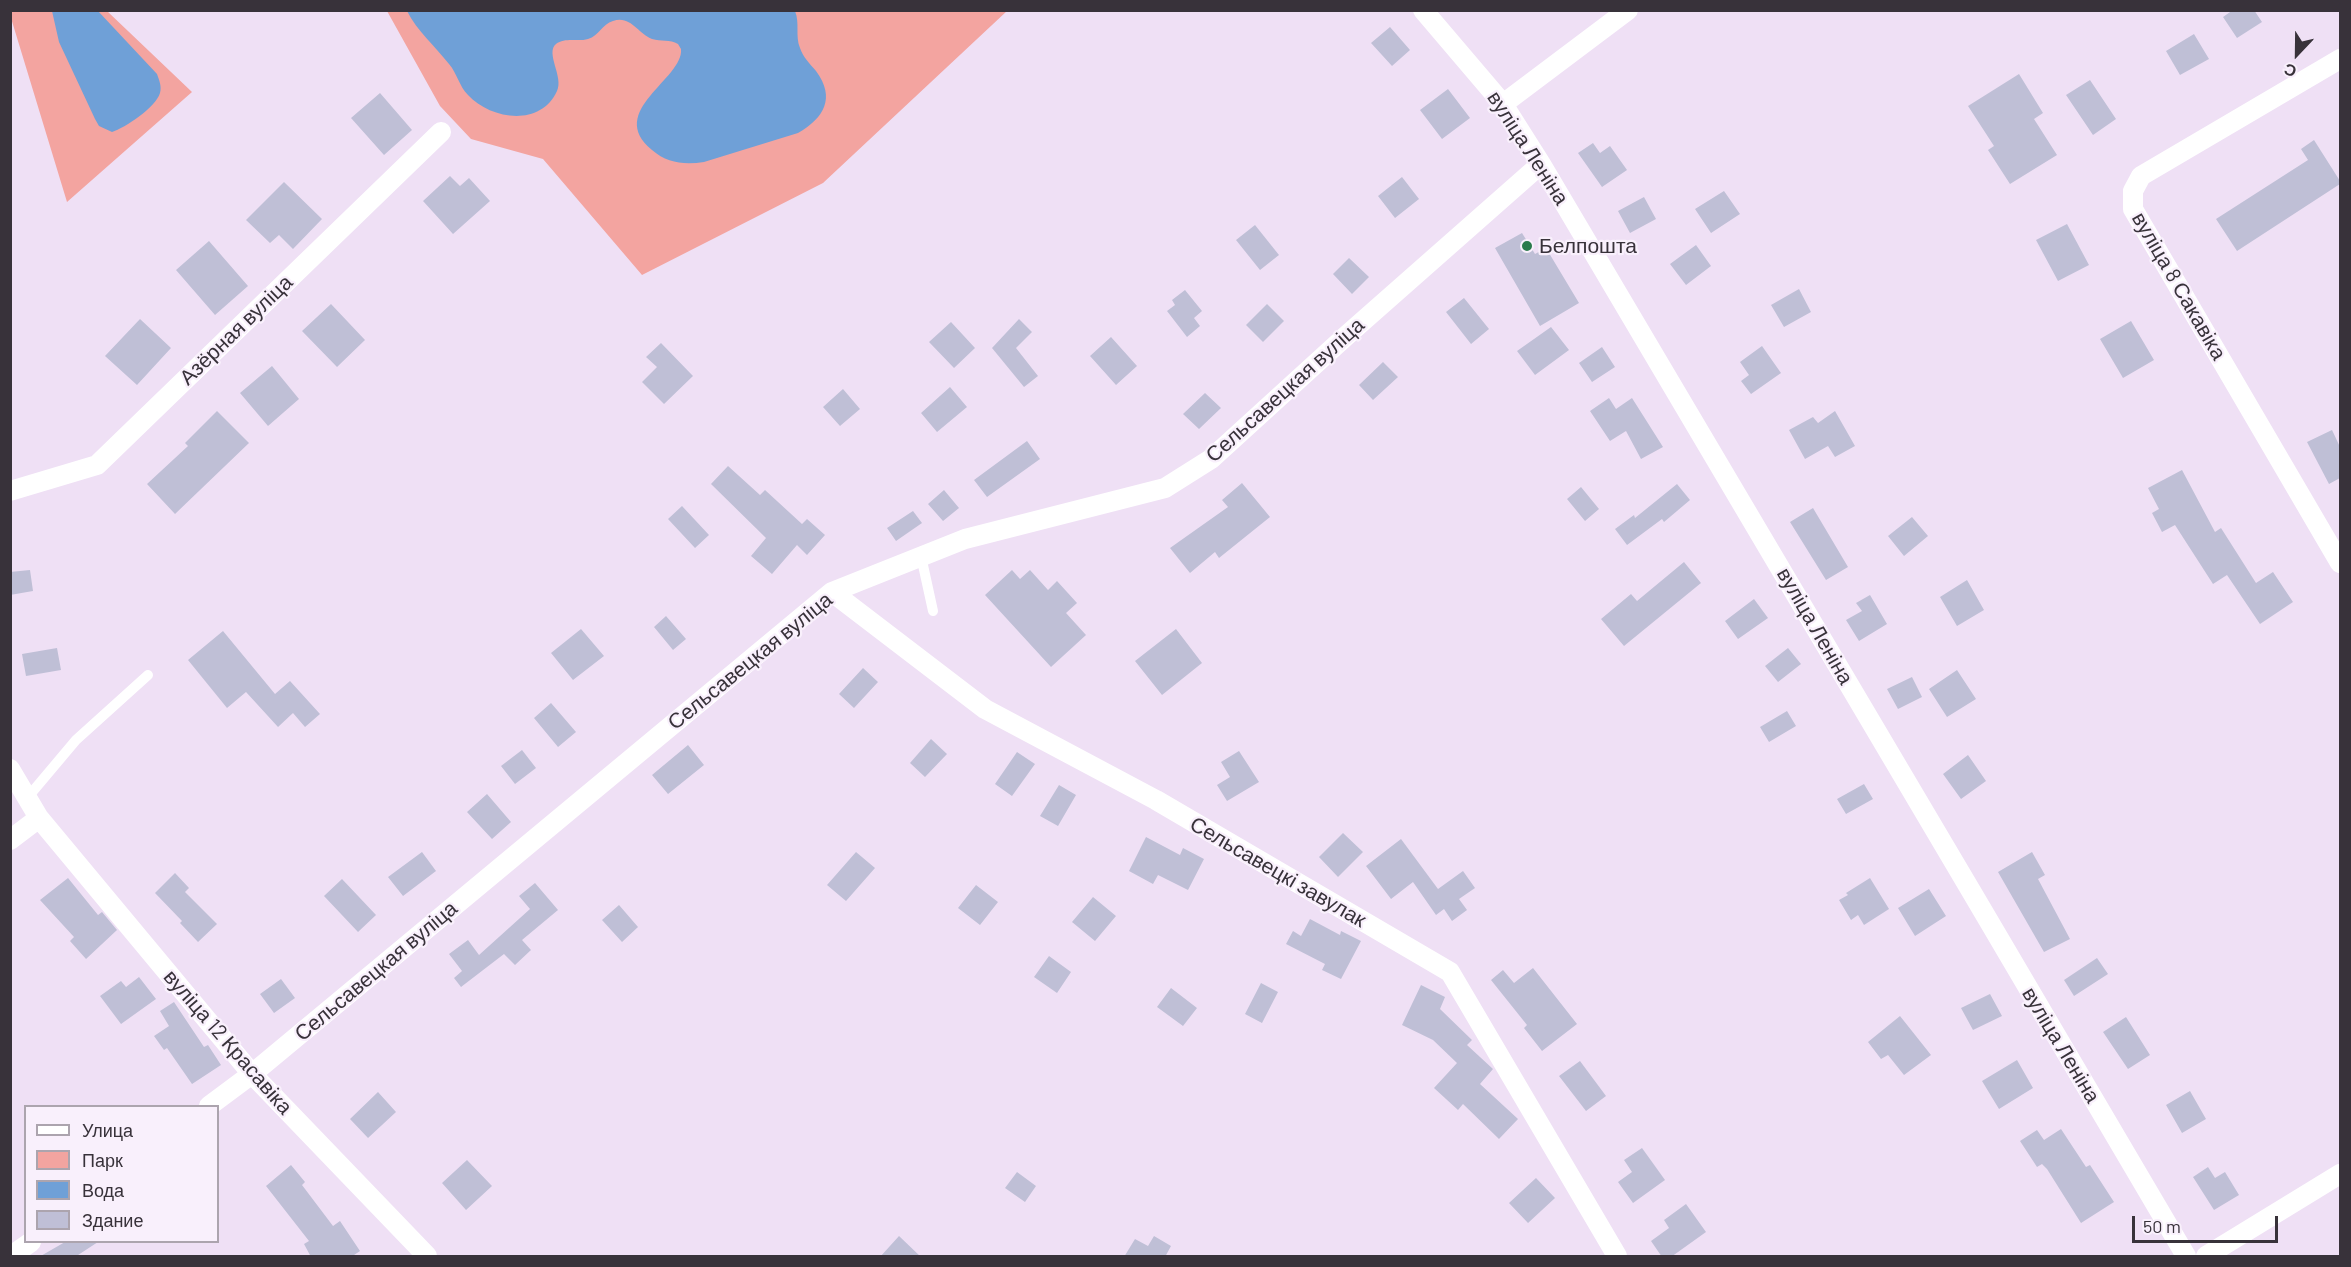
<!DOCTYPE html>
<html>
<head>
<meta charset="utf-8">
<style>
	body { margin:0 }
	#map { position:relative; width:2351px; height:1267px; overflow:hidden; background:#efe0f5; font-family:Barlow,sans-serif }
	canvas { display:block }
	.frame { position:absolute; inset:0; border:12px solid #38323a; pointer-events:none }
	.legend { position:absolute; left:24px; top:1105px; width:195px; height:138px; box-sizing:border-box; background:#f9f0fc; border:2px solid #aca4ae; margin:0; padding:8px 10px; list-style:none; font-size:18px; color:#38323a }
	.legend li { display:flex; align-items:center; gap:12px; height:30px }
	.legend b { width:30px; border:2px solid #aca4ae }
	.north { position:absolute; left:2267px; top:24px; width:60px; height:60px; -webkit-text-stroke:4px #f9f0fc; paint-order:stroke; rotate:202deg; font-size:16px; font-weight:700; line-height:24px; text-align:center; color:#38323a }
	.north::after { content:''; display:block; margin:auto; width:21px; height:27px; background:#38323a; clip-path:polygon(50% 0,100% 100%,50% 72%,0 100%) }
	.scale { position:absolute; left:2132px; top:1216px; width:146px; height:27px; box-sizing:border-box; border:3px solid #38323a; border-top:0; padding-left:8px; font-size:18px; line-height:21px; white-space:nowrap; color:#38323a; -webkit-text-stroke:4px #f9f0fc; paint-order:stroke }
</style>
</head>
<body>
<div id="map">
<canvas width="2351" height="1267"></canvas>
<div class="frame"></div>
<ul class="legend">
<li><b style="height:8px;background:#fff"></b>Улица</li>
<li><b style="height:16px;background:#f3a4a0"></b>Парк</li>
<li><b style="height:16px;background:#6fa0d7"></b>Вода</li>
<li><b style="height:16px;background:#bfbfd6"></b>Здание</li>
</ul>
<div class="north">С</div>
<div class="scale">50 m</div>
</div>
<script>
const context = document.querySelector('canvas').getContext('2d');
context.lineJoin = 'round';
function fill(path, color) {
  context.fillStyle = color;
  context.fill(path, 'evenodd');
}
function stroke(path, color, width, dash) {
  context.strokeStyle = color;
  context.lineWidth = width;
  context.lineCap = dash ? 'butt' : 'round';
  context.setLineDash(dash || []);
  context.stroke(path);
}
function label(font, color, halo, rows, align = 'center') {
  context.font = font + ' Barlow,sans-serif';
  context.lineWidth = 4.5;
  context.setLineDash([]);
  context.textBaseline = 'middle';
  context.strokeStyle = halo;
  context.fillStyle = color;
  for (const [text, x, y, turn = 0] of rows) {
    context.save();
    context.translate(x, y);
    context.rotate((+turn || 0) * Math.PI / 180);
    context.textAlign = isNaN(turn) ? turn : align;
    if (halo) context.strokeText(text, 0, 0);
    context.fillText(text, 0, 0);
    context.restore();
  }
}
const green = new Path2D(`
	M10 11H107L192 92 67 202 11 18Z
	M387 11H1007L823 183 642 275 543 159 471 139 440 106Z`);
const water = new Path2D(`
	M52 11H98L157 74C159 80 162 86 160 93 156 107 125 128 112 132L99 126 95 119 59 42Z
	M407 11H795C800 23 795 36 800 48 803 57 810 64 816 71 836 98 824 118 798 133L704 162C684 165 667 163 652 150 605 111 684 79 681 49L678 44C670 39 661 42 652 39 638 34 631 15 613 21 602 24 599 36 588 39 578 42 565 37 556 44 545 53 564 77 557 91 540 128 490 119 468 95 459 86 457 73 449 64 435 46 417 31 407 11Z`);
const building = new Path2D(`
	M2233 10H2254L2262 22 2237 38 2223 17Z
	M1390 27 1410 50 1392 66 1371 43Z
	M2194 34 2209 59 2180 75 2166 51Z
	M2019 74 2043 113 2034 119 2057 155 2010 184 1988 150 1994 146 1968 106Z
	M2090 80 2116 119 2093 135 2066 95Z
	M1448 89 1470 118 1442 139 1420 110Z
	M380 93 412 130 384 155 351 118Z
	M2314 140 2340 181V184L2237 251 2216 219 2308 160 2301 149Z
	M1593 143 1600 153 1610 146 1627 170 1602 187 1578 153Z
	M450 176 460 186 469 178 490 201 453 234 423 201Z
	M1402 177 1419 199 1395 218 1378 196Z
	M284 182 322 219 293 249 279 235 270 243 246 220Z
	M1724 191 1740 214 1711 233 1695 209Z
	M1644 197 1656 219 1630 233 1618 211Z
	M2067 224 2089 265 2058 281 2036 240Z
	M1255 225 1279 255 1260 270 1236 240Z
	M1522 233 1535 254 1546 248 1579 303 1540 326 1495 248Z
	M209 241 248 286 215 315 176 270Z
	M1696 245 1711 266 1686 285 1670 264Z
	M1349 258 1369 277 1352 294 1333 274Z
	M1799 289 1811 312 1784 327 1771 305Z
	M1185 290 1202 311 1194 318 1200 326 1187 337 1167 311 1175 305 1172 300Z
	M1464 298 1489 329 1471 344 1446 312Z
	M331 304 365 340 337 367 302 331Z
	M1267 304 1284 321 1263 342 1246 325Z
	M140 319 171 348 137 385 105 356Z
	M1019 319 1032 332 1016 348 1038 376 1024 387 992 348Z
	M2131 321 2154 360 2123 378 2100 339Z
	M951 322 975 348 954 368 929 342Z
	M1551 327 1569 350 1535 375 1517 351Z
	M1111 337 1137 366 1116 385 1090 356Z
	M661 343 693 376 664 404 642 382 657 367 646 357Z
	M1762 346 1781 373 1751 394 1741 381 1749 375 1740 362Z
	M1602 347 1615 367 1592 382 1579 363Z
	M1383 362 1398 377 1373 400 1359 385Z
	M272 366 299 399 268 426 240 393Z
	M950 387 967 407 937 432 921 413Z
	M843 389 860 409 840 426 823 407Z
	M1205 393 1221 408 1199 429 1183 414Z
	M1609 398 1616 409 1632 398 1663 447 1641 459 1626 431 1610 441 1590 411Z
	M217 411 249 443 175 514 147 484 188 446 185 443Z
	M1835 411 1855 446 1835 457 1828 446 1805 459 1789 430 1813 417 1818 423Z
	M2332 430 2340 447V478L2329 484 2307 442Z
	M1027 441 1040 459 987 497 974 480Z
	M728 466 760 495 765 490 802 524 807 519 825 535 807 555 797 545 772 574 751 556 766 538 711 484Z
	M2182 470 2215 532 2221 528 2256 583 2273 572 2293 602 2260 624 2227 575 2213 584 2175 525 2162 532 2152 513 2159 509 2148 488Z
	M1242 483 1270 517 1219 558 1215 552 1190 573 1170 548 1228 507 1222 500Z
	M1677 484 1690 500 1664 522 1662 519 1627 545 1615 529 1634 515 1635 518Z
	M1581 487 1599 509 1585 521 1567 499Z
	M944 490 959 508 943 521 928 504Z
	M682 506 709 535 695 548 668 519Z
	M1813 508 1848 567 1826 580 1790 522Z
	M913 511 922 523 896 541 887 528Z
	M1912 517 1928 536 1904 556 1888 536Z
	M1684 562 1701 583 1624 646 1601 619 1631 594 1637 601Z
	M30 570 33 591 10 595V572Z
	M1012 570 1020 579 1030 570 1048 590 1057 581 1077 603 1066 613 1086 635 1051 667 985 595Z
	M1967 580 1984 610 1957 626 1940 597Z
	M1870 595 1887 624 1859 641 1846 620 1862 611 1856 603Z
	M1754 599 1768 618 1738 639 1725 621Z
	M666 616 686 639 673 650 654 627Z
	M581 629 604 656 573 680 551 653Z
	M1176 629 1202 663 1162 695 1135 661Z
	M223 631 275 694 290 681 320 714 305 727 293 713 278 727 246 692 227 708 188 660Z
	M57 648 61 670 26 676 22 654Z
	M1788 648 1801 664 1778 682 1765 666Z
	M863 668 878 682 854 708 839 694Z
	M1957 670 1976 699 1947 717 1929 689Z
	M1912 677 1922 697 1898 709 1887 689Z
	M551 703 576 732 558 747 534 718Z
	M1787 711 1796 726 1769 742 1760 727Z
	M931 739 947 754 925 777 910 763Z
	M688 745 704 765 668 794 652 775Z
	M522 750 536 768 515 784 501 766Z
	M1239 751 1259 782 1227 801 1217 785 1230 777 1221 762Z
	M1017 752 1035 764 1012 796 995 784Z
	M1968 755 1986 781 1961 799 1943 774Z
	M1864 784 1873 799 1846 814 1837 799Z
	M1059 785 1076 795 1058 826 1040 816Z
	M487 794 511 822 492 839 467 812Z
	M1343 833 1363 852 1338 877 1319 857Z
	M1146 837 1180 855 1183 848 1204 859 1188 890 1158 875 1153 884 1129 871Z
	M1401 839 1438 889 1463 871 1475 888 1459 899 1467 910 1452 921 1444 909 1436 915 1413 882 1391 899 1366 866Z
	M422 852 436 871 403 896 388 877Z
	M856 852 875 868 846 901 827 885Z
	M2032 852 2045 875 2038 879 2070 939 2044 952 1998 872Z
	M175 873 189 888 185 892 217 924 198 942 180 923 182 921 155 893Z
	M68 878 98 915 102 912 117 930 86 959 70 941 74 937 40 900Z
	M1870 878 1889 909 1864 925 1858 915 1851 920 1839 900 1848 895 1846 893Z
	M342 879 376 915 358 932 324 896Z
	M535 883 558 910 522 940 531 950 515 965 504 954 461 987 454 978 462 971 449 954 468 940 479 955 530 909 519 896Z
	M976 885 998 902 980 925 958 908Z
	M1929 889 1946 916 1915 936 1898 908Z
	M1093 897 1116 916 1095 941 1072 922Z
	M619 905 638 927 622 942 602 920Z
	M1310 919 1340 935 1341 931 1361 941 1341 979 1322 970 1325 964 1286 944 1293 931 1301 936Z
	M1049 956 1071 972 1057 993 1034 977Z
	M2097 958 2108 974 2074 996 2064 980Z
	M1533 968 1577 1024 1542 1051 1524 1028 1527 1025 1491 980 1503 970 1514 983Z
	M139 977 156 999 121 1024 100 996 121 981 126 987Z
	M281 979 295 998 274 1013 260 994Z
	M1261 983 1278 992 1262 1023 1245 1014Z
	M1421 985 1445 997 1440 1009 1472 1040 1467 1045 1493 1069 1480 1084 1518 1119 1499 1139 1463 1104 1458 1110 1434 1088 1457 1063 1433 1040 1402 1025Z
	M1171 988 1197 1008 1183 1026 1157 1007Z
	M1990 994 2002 1016 1973 1030 1961 1008Z
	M174 1002 204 1047 208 1045 221 1065 192 1084 167 1048 164 1050 154 1036 169 1026 160 1011Z
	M1900 1016 1931 1055 1904 1075 1888 1055 1881 1059 1868 1042Z
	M2126 1017 2150 1055 2128 1069 2103 1032Z
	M2017 1060 2033 1088 1999 1109 1982 1081Z
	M1580 1061 1606 1096 1586 1111 1559 1076Z
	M2190 1091 2206 1119 2182 1133 2166 1105Z
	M378 1092 396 1112 368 1138 350 1119Z
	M2061 1129 2086 1167 2090 1165 2114 1202 2081 1223 2047 1169 2042 1164 2037 1167 2020 1141 2037 1130 2044 1140Z
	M1642 1148 1665 1180 1633 1203 1618 1182 1632 1172 1624 1160Z
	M467 1160 492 1186 466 1210 442 1183Z
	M291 1165 305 1182 302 1185 333 1226 340 1221 360 1251 351 1257H311L304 1244 309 1241 266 1186Z
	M2208 1167 2215 1178 2225 1172 2239 1195 2214 1210 2193 1177Z
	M1017 1172 1036 1186 1025 1202 1005 1188Z
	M1536 1178 1555 1198 1528 1223 1509 1203Z
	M1686 1204 1706 1232 1671 1257H1662L1651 1241 1669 1228 1664 1220Z
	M899 1236 921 1257H880Z
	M1154 1236 1171 1246 1165 1257H1124L1135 1239 1148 1246Z
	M65 1242H98L75 1257H39Z`);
const lane = new Path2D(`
	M921 556 933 611
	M28 797 76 740 148 675`);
const street = new Path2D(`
	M1423 10 1503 104 1541 164C1758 526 1971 892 2186 1256
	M2340 59 2141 176 2133 191V209L2340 563
	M1503 104 1628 10
	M10 491 97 465 441 132
	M832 592 985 709 1156 800 1450 972 1617 1256
	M10 769 39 818 252 1074 427 1256
	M10 840 39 818
	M209 1106 252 1074 832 592 965 539 1165 488 1211 459 1346 336 1541 164
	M11 1256 31 1242
	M2206 1256 2340 1174`);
const markers = [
	[1527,246,6,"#2a7b4c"]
];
const streetNames = [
	["вуліца Леніна",1528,148,57],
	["вуліца 8 Сакавіка",2179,286,60],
	["Азёрная вуліца",236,330,-44],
	["Сельсавецкая вуліца",1285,390,-42],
	["вуліца Леніна",1815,626,60],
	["Сельсавецкая вуліца",750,661,-39],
	["Сельсавецкі завулак",1278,872,30],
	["Сельсавецкая вуліца",376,971,-40],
	["вуліца 12 Красавіка",228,1042,49],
	["вуліца Леніна",2061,1045,59]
];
const poiNames = [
	["Белпошта",1539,246]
];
fill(green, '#f3a4a0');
fill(water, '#6fa0d7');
fill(building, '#bfbfd6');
stroke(lane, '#fff', 10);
stroke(street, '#fff', 20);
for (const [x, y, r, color] of markers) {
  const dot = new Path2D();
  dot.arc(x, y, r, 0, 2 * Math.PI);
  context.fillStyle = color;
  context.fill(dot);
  stroke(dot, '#f9f0fc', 2);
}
label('21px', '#38323a', '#f9f0fc', streetNames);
label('21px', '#38323a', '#f9f0fc', poiNames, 'left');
</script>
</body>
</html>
